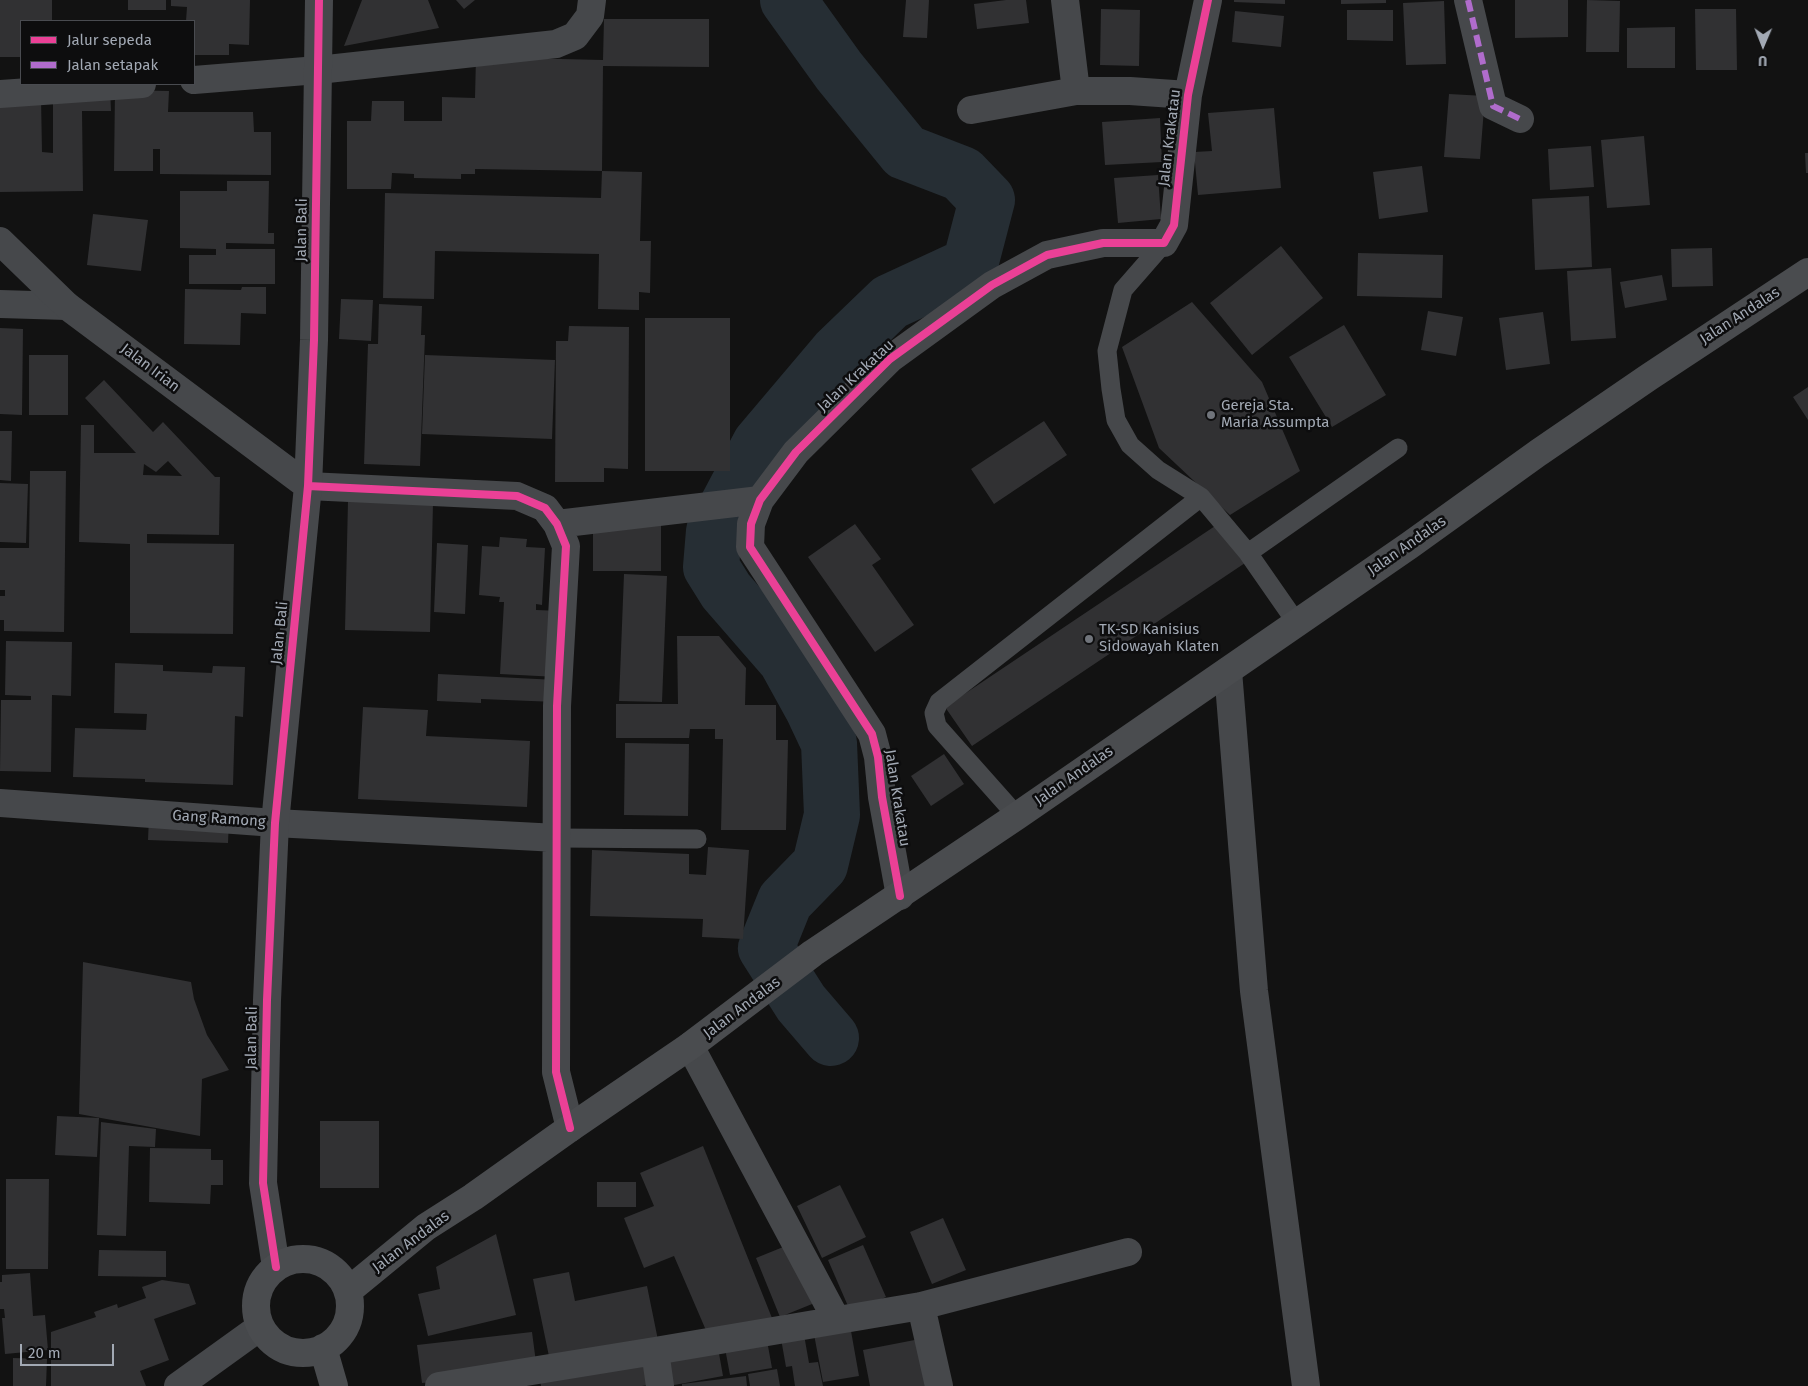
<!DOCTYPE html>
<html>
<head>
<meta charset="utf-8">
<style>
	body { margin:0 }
	#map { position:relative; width:1808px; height:1386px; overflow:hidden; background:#121212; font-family:"Fira Sans",sans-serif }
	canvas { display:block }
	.legend { position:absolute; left:20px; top:20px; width:175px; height:65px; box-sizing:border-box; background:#0d0d0e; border:1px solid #494b50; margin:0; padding:6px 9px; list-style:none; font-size:15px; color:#a2a9b4 }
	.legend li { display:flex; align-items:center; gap:10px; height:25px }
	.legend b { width:25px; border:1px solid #494b50 }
	.north { position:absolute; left:1738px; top:20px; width:50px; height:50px; -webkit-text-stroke:4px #0d0d0e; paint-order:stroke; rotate:181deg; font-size:14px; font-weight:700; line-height:20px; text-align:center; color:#a2a9b4 }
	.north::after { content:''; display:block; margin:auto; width:18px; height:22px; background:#a2a9b4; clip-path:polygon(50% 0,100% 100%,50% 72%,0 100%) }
	.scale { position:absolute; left:20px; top:1344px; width:94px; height:22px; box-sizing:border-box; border:2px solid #a2a9b4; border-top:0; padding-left:6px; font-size:15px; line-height:18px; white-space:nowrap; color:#a2a9b4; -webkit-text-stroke:4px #0d0d0e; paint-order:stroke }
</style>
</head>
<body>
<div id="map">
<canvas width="1808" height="1386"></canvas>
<ul class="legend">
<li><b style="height:6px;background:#ea4096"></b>Jalur sepeda</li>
<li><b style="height:6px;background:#b06ccc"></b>Jalan setapak</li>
</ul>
<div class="north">U</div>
<div class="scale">20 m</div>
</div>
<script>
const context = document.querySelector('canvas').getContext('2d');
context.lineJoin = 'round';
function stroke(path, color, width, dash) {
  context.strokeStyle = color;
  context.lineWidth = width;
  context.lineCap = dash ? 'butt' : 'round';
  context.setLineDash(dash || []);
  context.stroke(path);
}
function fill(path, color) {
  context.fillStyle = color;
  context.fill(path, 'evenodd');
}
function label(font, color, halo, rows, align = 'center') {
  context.font = font + ' "Fira Sans",sans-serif';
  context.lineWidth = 5;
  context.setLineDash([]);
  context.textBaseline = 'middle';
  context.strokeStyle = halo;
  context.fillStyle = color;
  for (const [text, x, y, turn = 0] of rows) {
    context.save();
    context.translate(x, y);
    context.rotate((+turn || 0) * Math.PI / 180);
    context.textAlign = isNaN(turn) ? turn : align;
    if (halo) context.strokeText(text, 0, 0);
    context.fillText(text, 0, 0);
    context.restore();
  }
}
const river = new Path2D(`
	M788 0 839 71 905 152 962 174 987 200 970 265 890 302 837 353 760 444 714 531 711 567 726 591 786 660 813 709 829 743 832 815 820 865 785 901 766 948 801 1003 831 1038`);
const building = new Path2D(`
	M0 0H52V21H21V57H0Z
	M128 0H166V10H128Z
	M171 0H250L249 45 229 44V55H194V21H186L187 7 171 6Z
	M362 0H428L439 28 344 46Z
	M456 0H475L464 9Z
	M906 0H929L927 38 903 37Z
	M1006 0H1026L1029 23 977 29 974 4Z
	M1234 0H1285V4L1234 2Z
	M1341 0H1386V3L1341 4Z
	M1515 0H1568V37L1515 38Z
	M1587 0 1620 1 1619 52H1586Z
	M1444 1 1446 64 1406 65 1403 3Z
	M1101 9 1140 10 1139 66 1100 65Z
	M1695 9H1736L1737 70H1696Z
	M1347 10H1393V41L1347 40Z
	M1235 11 1284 16 1281 47 1232 42Z
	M604 19H709V67L603 66 602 171 475 169V174H461V179L414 178V174L392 173 391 189H347V121H371L372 101H404V121H442V97L475 98 476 57 603 60Z
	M1675 27V68H1627V28Z
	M110 87 111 111H82L83 191 0 192V97H41L42 152 53 153V95Z
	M115 90 169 91 168 112H253L254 132H271V175L160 174V149H153V171H114Z
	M1449 94 1485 96 1480 159 1444 157Z
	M1274 108 1281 188 1198 195 1194 152 1212 151 1208 113Z
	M1160 118 1162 162 1105 165 1102 122Z
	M1644 136 1650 205 1607 208 1601 140Z
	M1591 146 1594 187 1550 190 1548 149Z
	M1805 153H1808V173H1806Z
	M1422 166 1428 212 1379 219 1373 172Z
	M602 171 642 172 640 241H651L650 293 639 292V310L598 309 599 254 435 251 434 299 383 298 385 193 601 198Z
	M1158 175 1161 219 1118 223 1114 178Z
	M227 181H269L268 233H274V244L226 243V249H275V284H189V255H216V249L180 248V191H227Z
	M1589 196 1592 267 1535 270 1532 199Z
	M93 214 148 220 141 271 87 265Z
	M1281 246 1323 298 1252 355 1210 303Z
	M1712 248 1713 286 1672 287 1671 249Z
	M1358 253 1443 255 1442 298 1357 296Z
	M1611 268 1616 338 1571 341 1567 271Z
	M1662 275 1667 300 1625 308 1620 282Z
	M242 287H266V314L241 313 240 345 184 344 185 289 241 290Z
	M341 299 373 300 371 341 339 339Z
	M1192 302 1262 382 1300 471 1230 515 1159 448 1122 347Z
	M379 304 422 306 421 335H425L420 466 364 464 368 344H378Z
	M1428 311 1463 317 1456 356 1421 350Z
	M1543 312 1550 364 1506 370 1499 318Z
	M645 318H730V471H645Z
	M1344 325 1386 395 1332 427 1289 357Z
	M569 326 629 327 628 469 604 468V482H555L556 341H568Z
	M0 328 23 329 22 415 0 414Z
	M29 355H68V415H29Z
	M425 355 555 360 552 439 422 434Z
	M104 380 153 432 163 422 215 477H220L219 535 147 534V543L234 544 233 634 130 633V544L79 542 81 425H94V453H136L85 398ZM168 461 182 476 143 475 144 464 156 472Z
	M1808 387V420L1793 397Z
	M1044 421 1067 455 994 504 971 469Z
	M0 431H12L11 481 0 480Z
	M30 471H66L64 632 4 631V620H0V596H5V590H0V548H29Z
	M0 483 28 484 26 543 0 542Z
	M348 501 433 503 430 632 345 630Z
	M593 521H661V571H593Z
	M855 524 881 559 872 565 914 625 875 652 808 557Z
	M1218 524 1245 563 972 746 945 707Z
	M500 537 527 539 526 547 545 548 542 605 536 604V610L561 611 557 677 500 674 504 602H499L500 597 479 595 482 546 499 547Z
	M437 543 468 545 465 614 434 612Z
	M624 574 667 576 662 702 619 701Z
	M677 636H719L746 668 745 705H776V740H788L786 830H721L723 739H715V729H690L689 738H616V704H678Z
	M6 641 72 642 71 696 52 695 51 772 0 771 1 700H31V696L5 695Z
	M115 663 163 665V671L212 673 213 666 245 667 243 717 235 716 233 785 145 782V779L73 777 75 728 146 730 147 714 114 713Z
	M438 674 557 680 556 702 481 699V703L437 701Z
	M363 707 428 710 426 736 530 741 527 807 358 799Z
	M625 743 689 744 688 816 624 815Z
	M944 754 964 784 931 806 911 776Z
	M149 817 229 820 228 843 148 840Z
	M708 847 749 850 743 939 702 937 703 919 590 916 592 850 689 854V874L706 875Z
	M83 962 191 982 194 999 207 1035 229 1070 202 1079 200 1136 79 1114Z
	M57 1116 99 1118 97 1157 55 1155Z
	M320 1121H379V1188H320Z
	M101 1122 156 1129 155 1147 129 1146 126 1236 97 1235Z
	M703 1146 774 1323 708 1335 674 1256 644 1268 624 1218 654 1206 640 1173Z
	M150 1148 211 1149V1160H223V1185H211L210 1204 149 1202Z
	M6 1179H49L48 1269H6Z
	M597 1182H636V1207H597Z
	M840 1185 866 1237 822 1258 797 1206Z
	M943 1218 966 1270 932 1284 910 1232Z
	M496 1234 516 1315 428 1336 418 1294 440 1289 436 1267Z
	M793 1243 822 1300 780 1317 756 1258Z
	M863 1245 886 1297 851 1313 828 1260Z
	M99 1250 166 1251V1277L98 1276Z
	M569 1272 575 1301 647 1286 659 1345 551 1366 533 1279Z
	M30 1273 33 1316 45 1315 48 1350 5 1354 2 1318H5L4 1309H0V1282H2V1275Z
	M162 1280 189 1284 196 1304 154 1319 169 1360 140 1371 146 1386H51V1332L96 1317 94 1312 117 1304 118 1308 146 1298 142 1287Z
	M803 1329 809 1363 818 1362 823 1386H795L792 1366 786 1367 780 1333Z
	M813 1329 851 1331 859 1376 823 1382Z
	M532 1332 537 1370 422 1383 417 1345Z
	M766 1335 772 1368 730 1375 724 1343Z
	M925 1338 930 1386H870L863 1350Z
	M717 1342 723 1376 669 1386 663 1352Z
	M650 1354 655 1384 642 1386H541L539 1373Z
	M13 1358 47 1359 46 1386H13Z
	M777 1369 780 1386H750L748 1374Z
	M746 1376 747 1386H682V1384Z`);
const service = new Path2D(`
	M1164 243 1123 290 1107 351 1111 389 1116 420 1130 445 1158 470 1201 497 1248 553 1296 622
	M1248 553 1398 448
	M1017 816 937 726 934 713 939 702 1201 497
	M557 838 697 839`);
const minor = new Path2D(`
	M1065 0 1076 91H1130L1188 95
	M1468 0 1493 106 1520 119
	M194 80 318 70 556 44 575 36 590 16 592 0
	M0 94 142 84
	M971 110 1076 91
	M0 304 67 306
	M308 486 517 496 545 508 557 524 566 546 557 706 556 1072 570 1128
	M557 524 760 500
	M1228 671 1254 991 1306 1386
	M0 803 275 823 557 838
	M900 896 882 797 878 757 872 734 750 547 751 524 760 500 796 452 890 359 992 285 1047 255 1103 243H1164L1174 225 1188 95 1208 0
	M690 1046 836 1319
	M921 1306 939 1386
	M655 1351 660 1386
	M439 1386 655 1351 921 1306 1128 1252`);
const tertiary = new Path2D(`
	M0 241 67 306 308 486
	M276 1267 263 1183 267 1000 275 823 308 486 314 340 319 0
	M178 1386 260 1327`);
const secondary = new Path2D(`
	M256 1306a47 47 0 1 1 94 0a47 47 0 1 1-94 0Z
	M348 1291 426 1227 473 1197 570 1128 690 1046 813 953 1017 816 1410 545 1538 453 1649 377 1808 272
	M323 1348 334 1386`);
const quiet = new Path2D(`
	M1468 0 1493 106 1520 119`);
const cycleway = new Path2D(`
	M308 486 517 496 545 508 557 524 566 546 557 706 556 1072 570 1128
	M900 896 882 797 878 757 872 734 750 547 751 524 760 500 796 452 890 359 992 285 1047 255 1103 243H1164L1174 225 1188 95 1208 0
	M276 1267 263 1183 267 1000 275 823 308 486 314 340 319 0`);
const markers = [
	[1211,415,5,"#70747b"],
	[1089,639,5,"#70747b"]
];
const streetNames = [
	["Jalan Krakatau",1170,138,-83],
	["Jalan Bali",302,230,-89],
	["Jalan Andalas",1740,316,-33],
	["Jalan Irian",150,368,37],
	["Jalan Krakatau",856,376,-43],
	["Jalan Andalas",1407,546,-35],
	["Jalan Bali",280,633,-84],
	["Jalan Andalas",1074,776,-35],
	["Jalan Krakatau",897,798,81],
	["Gang Ramong",219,819,4],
	["Jalan Andalas",742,1008,-37],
	["Jalan Bali",252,1038,-89],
	["Jalan Andalas",411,1242,-37]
];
const poiNames = [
	["Gereja Sta.",1221,406],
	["Maria Assumpta",1221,423],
	["TK-SD Kanisius",1099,630],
	["Sidowayah Klaten",1099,647]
];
stroke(river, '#262e34', 56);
fill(building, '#313133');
stroke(service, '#46484b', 19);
stroke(minor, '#46484b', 28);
stroke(tertiary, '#46484b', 28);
stroke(secondary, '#4a4c4f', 28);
stroke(quiet, '#b06ccc', 6, [12, 6]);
stroke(cycleway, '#ea4096', 8);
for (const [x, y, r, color] of markers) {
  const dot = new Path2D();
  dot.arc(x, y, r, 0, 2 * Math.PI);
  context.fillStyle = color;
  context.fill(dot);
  stroke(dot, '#0d0d0e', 2);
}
label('15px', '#a2a9b4', '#0d0d0e', streetNames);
label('15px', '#a2a9b4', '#0d0d0e', poiNames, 'left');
</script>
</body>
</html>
